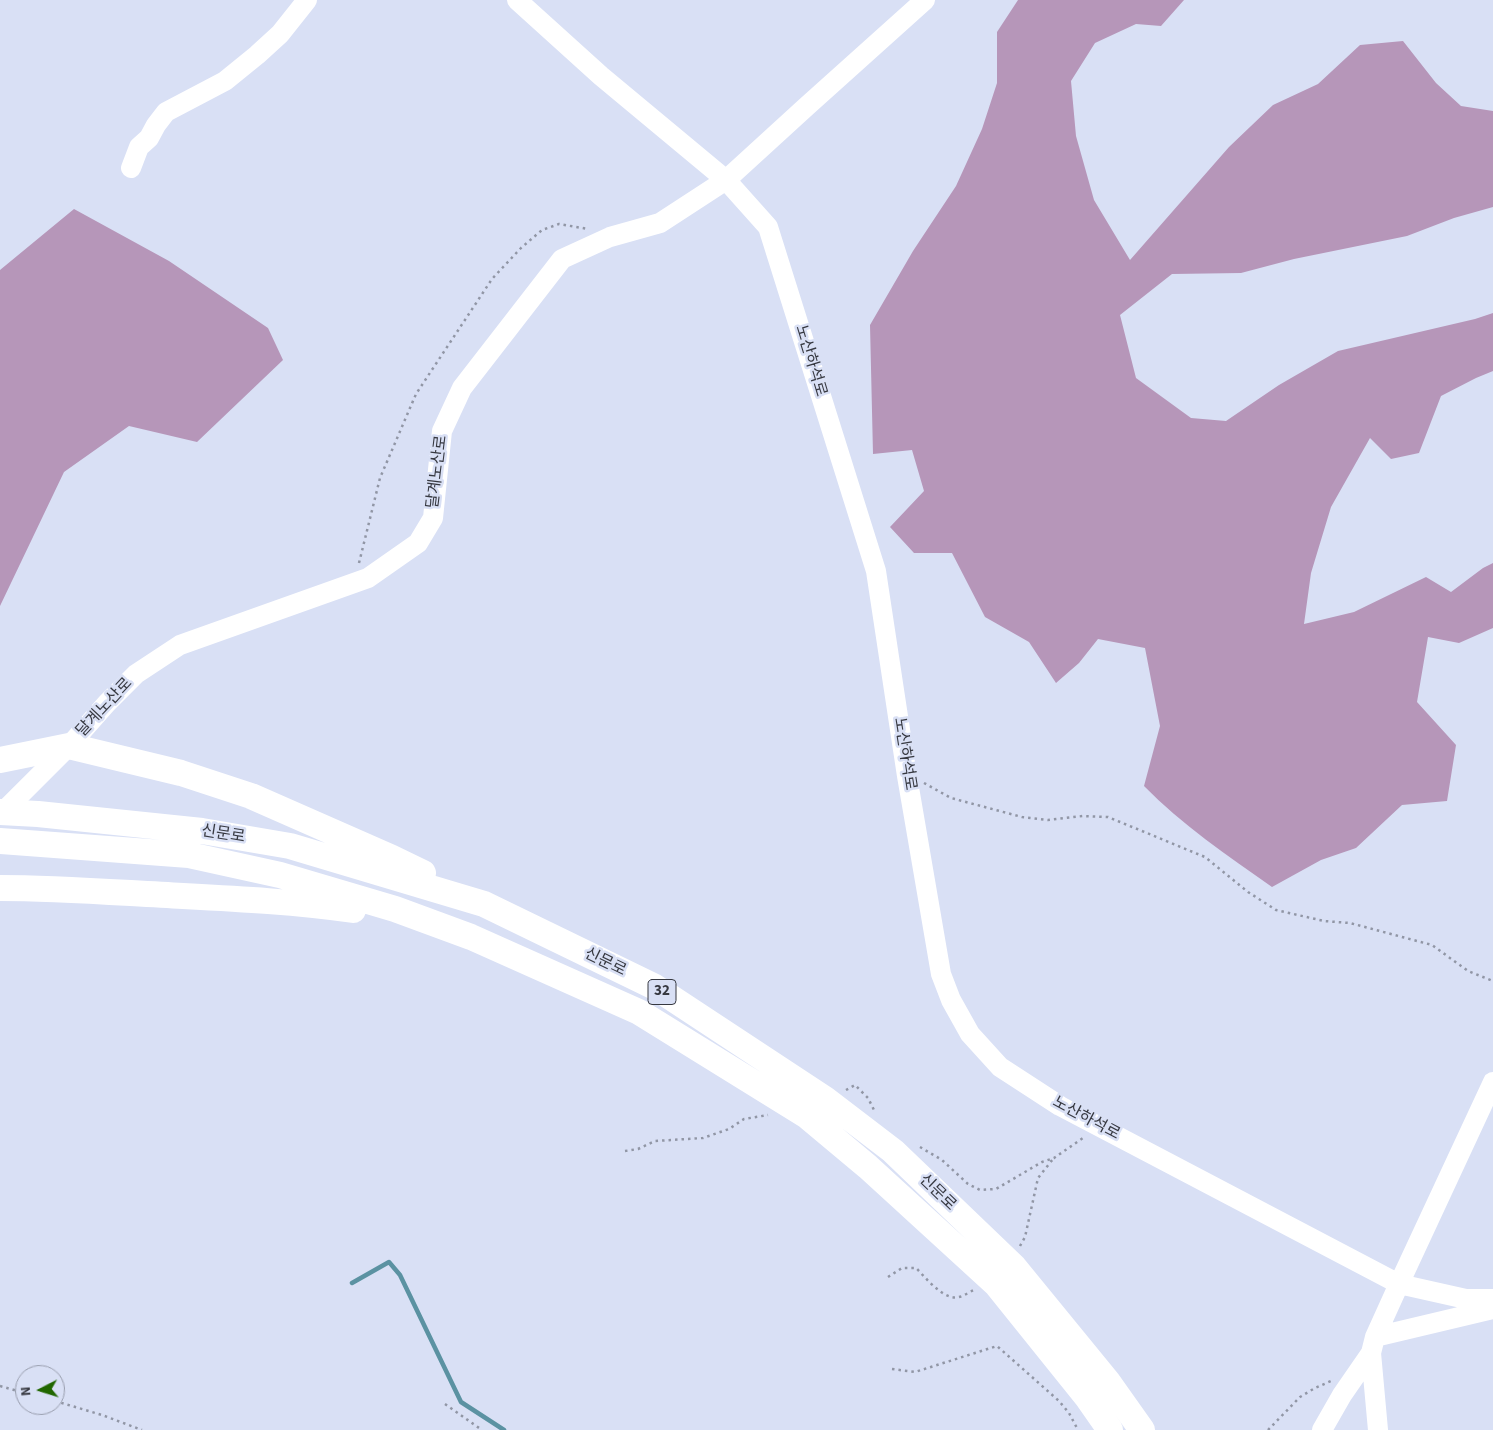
<!DOCTYPE html>
<html>
<head>
<meta charset="utf-8">
<style>
	body { margin:0 }
	#map { position:relative; width:1493px; height:1430px; overflow:hidden; background:#d9e0f5; font-family:"Source Sans 3",sans-serif }
	canvas { display:block }
	.north { position:absolute; left:15px; top:1365px; width:50px; height:50px; box-sizing:border-box; background:#d9e0f5; border:1px solid #989dad; border-radius:50%; rotate:265deg; font-size:14px; font-weight:700; line-height:20px; text-align:center; color:#373941 }
	.north::after { content:''; display:block; margin:auto; width:18px; height:22px; background:#216700; clip-path:polygon(50% 0,100% 100%,50% 72%,0 100%) }
</style>
</head>
<body>
<div id="map">
<canvas width="1493" height="1430"></canvas>
<div class="north">N</div>
</div>
<script>
const context = document.querySelector('canvas').getContext('2d');
context.lineJoin = 'round';
function fill(path, color) {
  context.fillStyle = color;
  context.fill(path, 'evenodd');
}
function stroke(path, color, width, dash) {
  context.strokeStyle = color;
  context.lineWidth = width;
  context.lineCap = dash ? 'butt' : 'round';
  context.setLineDash(dash || []);
  context.stroke(path);
}
function label(font, color, halo, rows, align = 'center') {
  context.font = font + ' "Source Sans 3","Noto Sans KR",sans-serif';
  context.lineWidth = 5;
  context.setLineDash([]);
  context.textBaseline = 'middle';
  context.strokeStyle = halo;
  context.fillStyle = color;
  for (const [text, x, y, turn = 0] of rows) {
    context.save();
    context.translate(x, y);
    context.rotate((+turn || 0) * Math.PI / 180);
    context.textAlign = isNaN(turn) ? turn : align;
    if (halo) context.strokeText(text, 0, 0);
    context.fillText(text, 0, 0);
    context.restore();
  }
}
const forest = new Path2D(`
	M1018 0H1184L1161 26 1136 24 1095 43 1071 81 1076 136 1094 200 1130 260 1229 147 1273 105 1318 84 1360 45 1403 41 1436 83 1461 106 1493 111V207L1454 218 1407 236 1294 259 1241 273 1172 274 1120 315 1136 378 1191 418 1226 421 1279 385 1338 351 1475 319 1493 313V371L1476 378 1441 396 1419 453 1391 459 1370 438 1331 507 1311 573 1304 624 1354 612 1426 577 1451 592 1483 568 1493 563V628L1459 643 1428 637 1417 702 1456 745 1447 801 1402 805 1356 848 1321 860 1272 887C1228 856 1181 824 1144 786L1160 726 1145 648 1098 639 1079 663 1056 683 1029 642 985 617 952 553H914L890 527 924 491 912 450 873 454 870 325 913 251 956 186 982 129 997 83V32Z
	M74 209 169 261 268 328 283 360 197 442 129 426 64 472 0 606V270Z`);
const stream = new Path2D(`
	M352 1283 389 1262 400 1275 461 1402 504 1430`);
const path = new Path2D(`
	M359 563 380 478 416 394 492 279 521 248 542 230 559 224 588 229
	M924 783 951 798 1022 817 1048 820 1083 816 1108 817 1205 857 1248 892 1276 910 1324 921 1350 923 1432 945 1468 971 1493 981
	M846 1090 855 1085 868 1098 875 1112
	M920 1147 942 1160 968 1184 980 1190 996 1189 1042 1162 1054 1158 1083 1138
	M625 1151 638 1149 655 1141 703 1138 729 1129 744 1119 768 1115
	M1020 1246 1025 1237 1038 1178 1053 1159
	M888 1277 902 1268H916C926 1278 944 1301 959 1297 964 1296 969 1292 974 1290
	M892 1369 915 1372 997 1346 1059 1401 1069 1413 1078 1430
	M0 1386 25 1393
	M55 1401 102 1415 142 1430
	M445 1404 482 1430
	M1268 1430 1300 1397 1315 1388 1331 1381`);
const minor = new Path2D(`
	M517 0 601 76 726 180 768 227 876 571 907 776 941 974 951 1000 970 1034 1000 1067 1060 1106 1399 1284 1466 1299H1493
	M131 168 139 147 149 138 156 125 166 112 225 81 257 55 280 34 307 0
	M0 815 69 746 107 703 136 674 180 645 368 578 418 543 433 518 442 431 462 388 562 259 610 237 660 223 726 180 807 106 925 0
	M1375 1337 1493 1309
	M1322 1430 1342 1395 1371 1353
	M1378 1430 1371 1353 1375 1337 1399 1284 1493 1082`);
const major = new Path2D(`
	M0 760 69 746 181 773 251 796 392 858 423 873
	M0 812 38 814 202 831 290 846 484 904 655 987 825 1099 893 1151 1014 1267 1108 1382 1142 1430
	M0 841 189 855 280 875 395 909 471 937 639 1012 807 1116 868 1167 997 1285 1087 1397 1110 1430
	M0 888C61 888 122 893 183 896 240 899 297 902 353 910`);
const shields = [
	[662,992,28]
];
const shieldNames = [
	["32",662,992]
];
const streetNames = [
	["노산하석로",810,361,73],
	["달계노산로",438,472,-83],
	["달계노산로",105,708,-47],
	["노산하석로",904,754,81],
	["신문로",223,835,9],
	["신문로",605,963,26],
	["노산하석로",1086,1119,28],
	["신문로",937,1193,44]
];
fill(forest, '#b696b9');
stroke(stream, '#5b92a2', 4.5);
stroke(path, '#9196a5', 2.5, [2.5, 4]);
stroke(minor, '#fff', 20);
stroke(major, '#fff', 26);
for (const [x, y, w] of shields) {
  const box = new Path2D();
  box.roundRect(x - w / 2, y - 12.5, w, 25, 4);
  context.fillStyle = '#d9e0f5';
  context.fill(box);
  stroke(box, '#373941', 1);
}
label('bold 15px', '#373941', null, shieldNames);
label('16px', '#373941', '#d9e0f5', streetNames);
</script>
</body>
</html>
